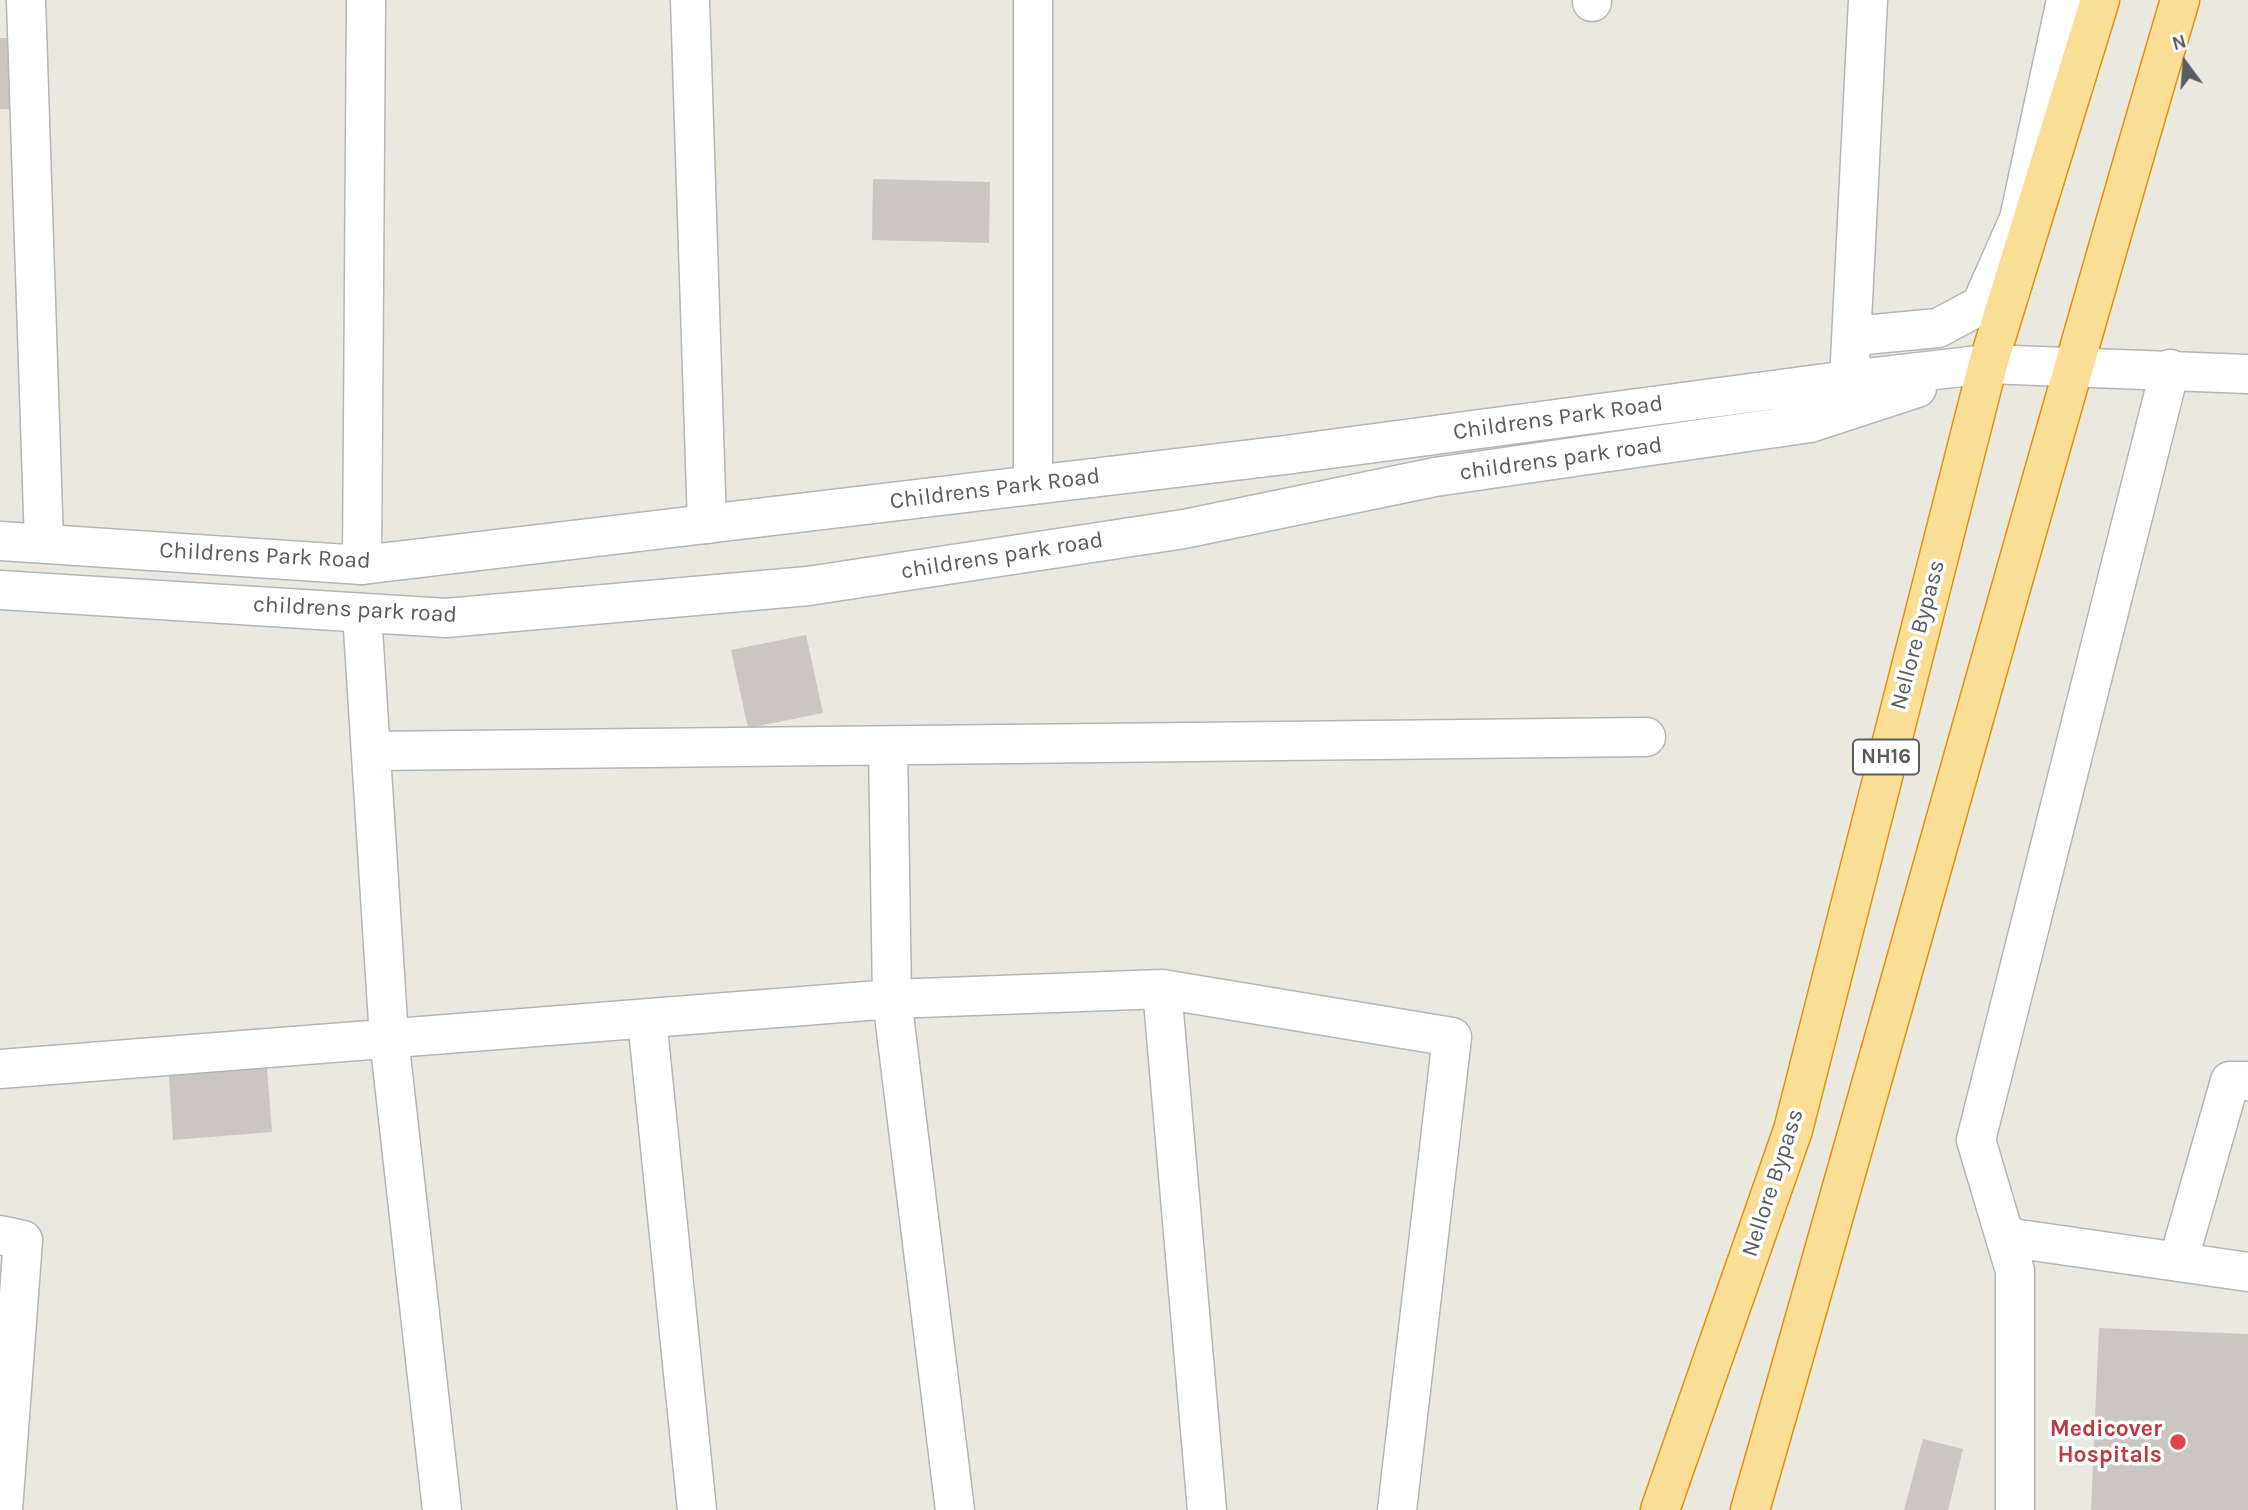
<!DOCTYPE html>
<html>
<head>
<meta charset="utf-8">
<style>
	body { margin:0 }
	#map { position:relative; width:2248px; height:1510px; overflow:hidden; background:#ebe8e0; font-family:Karla,sans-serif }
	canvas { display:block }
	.north { position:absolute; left:2150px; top:28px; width:70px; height:70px; -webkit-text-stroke:5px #fff; paint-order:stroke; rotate:344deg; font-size:19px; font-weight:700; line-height:28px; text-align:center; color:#585c60 }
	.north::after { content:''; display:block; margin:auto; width:24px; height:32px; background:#585c60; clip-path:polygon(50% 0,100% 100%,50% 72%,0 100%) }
</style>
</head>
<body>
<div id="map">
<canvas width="2248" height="1510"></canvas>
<div class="north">N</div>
</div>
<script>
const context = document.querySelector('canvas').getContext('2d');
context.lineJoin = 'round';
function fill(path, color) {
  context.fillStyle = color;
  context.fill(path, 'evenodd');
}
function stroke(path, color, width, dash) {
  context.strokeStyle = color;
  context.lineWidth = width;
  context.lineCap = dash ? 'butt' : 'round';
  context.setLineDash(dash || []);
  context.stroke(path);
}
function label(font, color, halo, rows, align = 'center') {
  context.font = font + ' Karla,sans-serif';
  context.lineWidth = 7;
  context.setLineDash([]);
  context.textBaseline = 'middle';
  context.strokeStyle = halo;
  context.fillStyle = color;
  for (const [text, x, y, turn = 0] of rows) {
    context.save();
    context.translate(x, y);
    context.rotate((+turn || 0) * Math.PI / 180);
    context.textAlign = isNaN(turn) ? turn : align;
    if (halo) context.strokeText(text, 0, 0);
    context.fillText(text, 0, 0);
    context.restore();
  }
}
const building = new Path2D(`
	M0 38H13L12 109H0Z
	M873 179 990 182 989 243 872 240Z
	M806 635 823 713 748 728 731 650Z
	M267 1068 272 1132 173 1140 169 1076Z
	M2099 1328 2248 1334V1510H2091Z
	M1923 1439 1963 1449 1948 1510H1904Z`);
const minor = new Path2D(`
	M26 0 44 543
	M690 0 707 524
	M1033 0V485
	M1592 2V0
	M1853 336 1938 328 1981 305 2019 219 2066 0
	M1850 361 1868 0
	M362 565 366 0
	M362 613 389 1038 442 1510
	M888 746 892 999 955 1510
	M371 751 1646 737
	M1162 989 1207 1510
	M647 1019 697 1510
	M0 1069 892 999 1162 989 1452 1037 1397 1510
	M0 1235 23 1240 3 1510
	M2005 1237 2248 1272
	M2178 1262 2230 1081H2248
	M2015 1510V1271L1976 1140 2170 369`);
const tertiary = new Path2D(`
	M0 541 362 565 1285 455 1848 380 1988 364 2248 374
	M0 590 446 618 808 586 1184 529 1435 477 1810 423 1917 388`);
const trunk = new Path2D(`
	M1660 1510 1793 1130 1988 364 2100 0
	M1750 1510C1895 1007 2032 502 2180 0`);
const markers = [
	[2178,1442,9,"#e0444e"]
];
const shields = [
	[1886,757,66]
];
const shieldNames = [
	["NH16",1886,757]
];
const streetNames = [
	["Childrens Park Road",1558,418,-8],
	["childrens park road",1561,459,-8],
	["Childrens Park Road",995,489,-7],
	["Childrens Park Road",265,556,3],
	["childrens park road",1002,556,-9],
	["childrens park road",355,610,3],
	["Nellore Bypass",1918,635,-75],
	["Nellore Bypass",1773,1183,-72]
];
const healthNames = [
	["Medicover",2162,1429],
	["Hospitals",2162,1455]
];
fill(building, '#cbc6c1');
stroke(minor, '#b2b6ba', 41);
stroke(tertiary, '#b2b6ba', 41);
stroke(trunk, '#e29009', 41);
stroke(minor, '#fff', 38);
stroke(tertiary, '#fff', 38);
stroke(trunk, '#fade96', 38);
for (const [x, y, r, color] of markers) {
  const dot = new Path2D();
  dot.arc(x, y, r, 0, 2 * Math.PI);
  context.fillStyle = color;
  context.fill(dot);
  stroke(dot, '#fff', 2.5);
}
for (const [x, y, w] of shields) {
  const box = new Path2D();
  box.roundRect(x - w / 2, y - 17.5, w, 35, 5);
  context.fillStyle = '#fff';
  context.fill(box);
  stroke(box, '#585c60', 2);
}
label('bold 21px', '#585c60', null, shieldNames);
label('23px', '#585c60', '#fff', streetNames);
label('bold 23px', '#be3a42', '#fff', healthNames, 'right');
</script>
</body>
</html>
